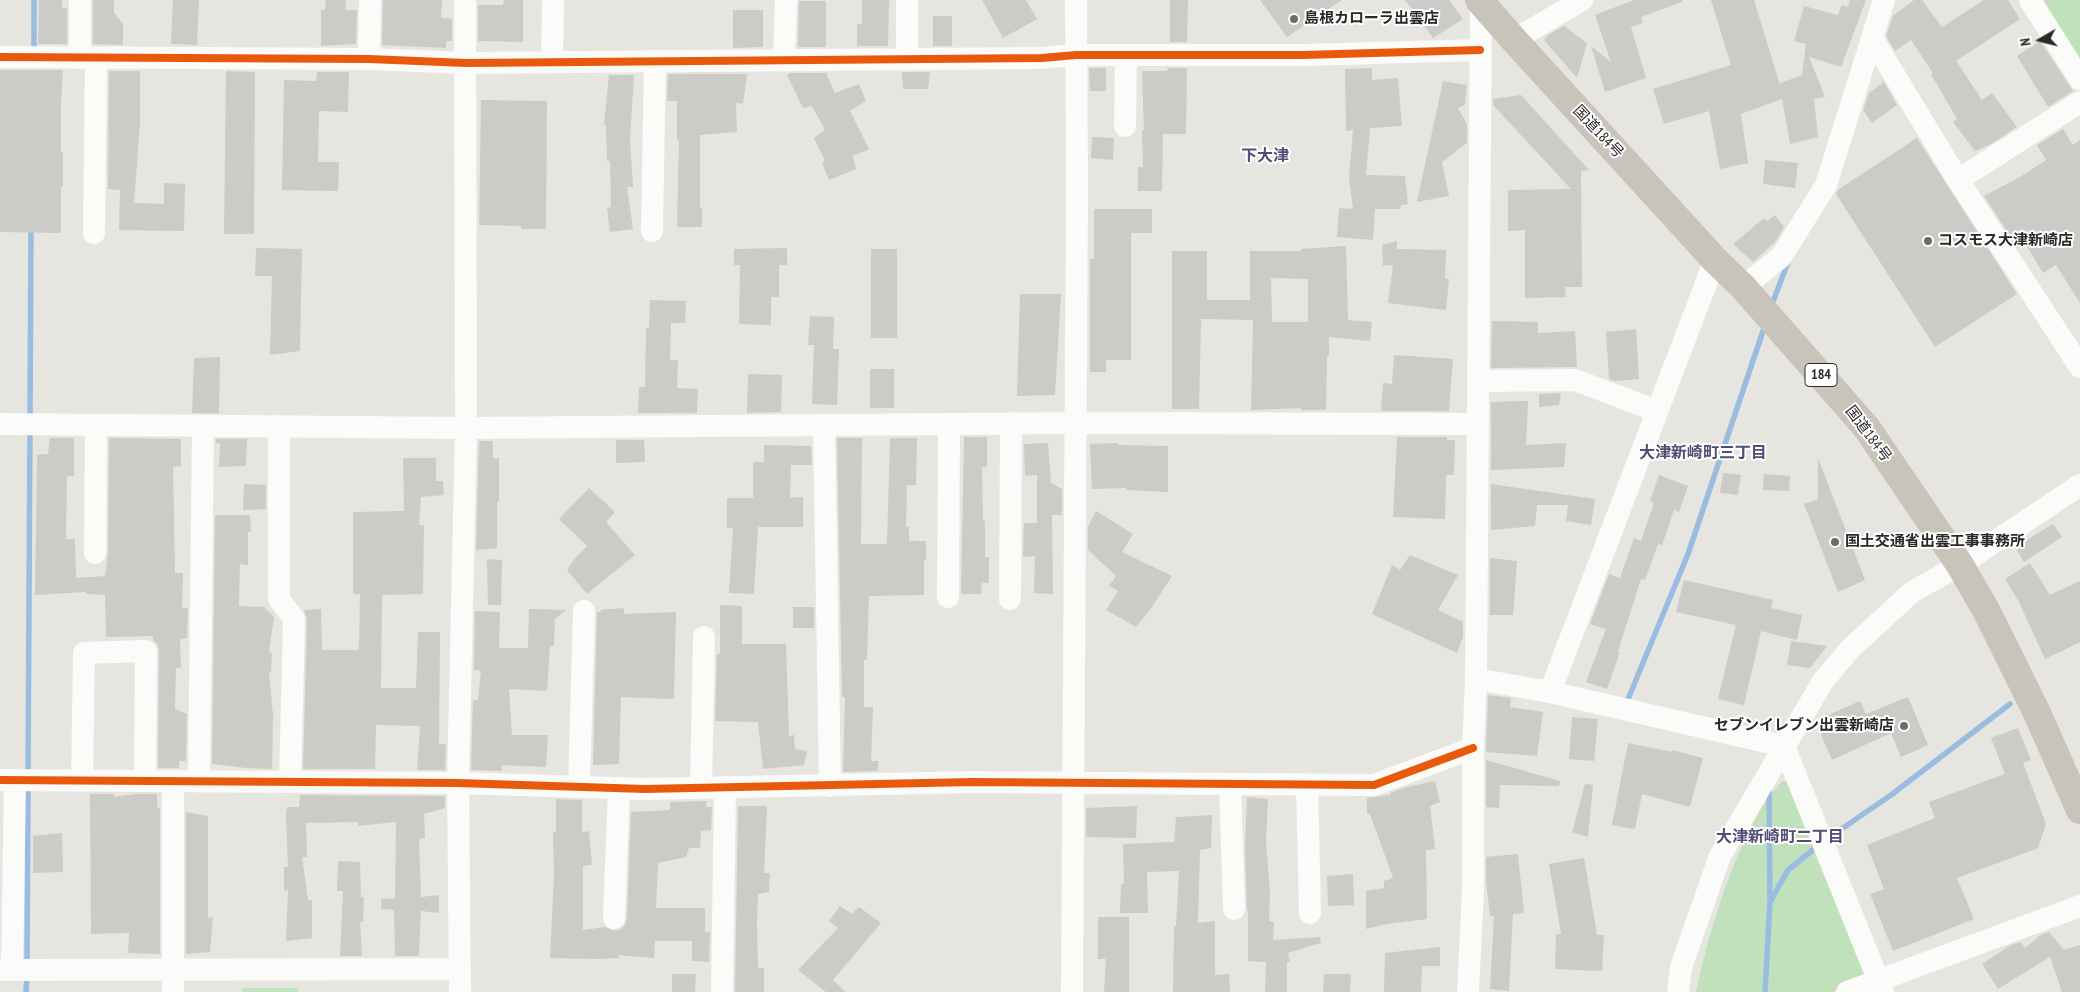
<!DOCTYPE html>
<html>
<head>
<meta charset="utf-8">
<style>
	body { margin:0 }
	#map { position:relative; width:2080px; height:992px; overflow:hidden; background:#e6e5e0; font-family:"PT Sans Narrow",sans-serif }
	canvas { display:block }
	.north { position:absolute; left:2015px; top:15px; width:50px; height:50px; -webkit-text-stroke:4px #fff; paint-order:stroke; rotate:262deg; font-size:14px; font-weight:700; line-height:20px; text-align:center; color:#292929 }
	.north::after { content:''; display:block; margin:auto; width:18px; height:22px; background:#292929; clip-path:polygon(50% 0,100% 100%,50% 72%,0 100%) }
</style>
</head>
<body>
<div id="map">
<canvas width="2080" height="992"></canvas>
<div class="north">N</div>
</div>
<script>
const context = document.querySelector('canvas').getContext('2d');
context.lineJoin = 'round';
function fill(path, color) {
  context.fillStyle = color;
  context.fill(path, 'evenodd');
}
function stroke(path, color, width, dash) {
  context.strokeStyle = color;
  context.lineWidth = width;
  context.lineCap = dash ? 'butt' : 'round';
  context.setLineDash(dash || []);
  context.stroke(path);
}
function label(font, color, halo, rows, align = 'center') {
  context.font = font + ' "PT Sans Narrow","Noto Sans JP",sans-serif';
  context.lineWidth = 4;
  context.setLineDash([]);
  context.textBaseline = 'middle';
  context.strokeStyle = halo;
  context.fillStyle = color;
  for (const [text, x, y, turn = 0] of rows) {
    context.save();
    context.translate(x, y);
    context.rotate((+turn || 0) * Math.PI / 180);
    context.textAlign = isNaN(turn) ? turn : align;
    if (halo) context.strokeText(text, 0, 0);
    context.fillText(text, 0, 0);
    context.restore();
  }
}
const green = new Path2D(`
	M2041 0H2080V63Z
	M1782 781 1790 782 1865 975 1862 981 1833 992H1696C1710 929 1728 868 1759 812 1765 801 1774 791 1782 781Z
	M242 988H298V992H242Z`);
const stream = new Path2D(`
	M34 53V0
	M1771 307 1788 262
	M30 420 31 227
	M1626 704 1688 554 1765 325
	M28 775 30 430
	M1769 789 1770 902
	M1827 839 1891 795 2010 704
	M27 965 28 785
	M26 992 27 975
	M1765 992 1770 902 1788 870 1819 845`);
const building = new Path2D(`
	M39 0H62V8H67V44H38Z
	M93 0H114V13L123 24V45L93 44Z
	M173 0H199L197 45 171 44Z
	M326 0H346L345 10H357L356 44 321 46V10H325Z
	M383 0H442L441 18 452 19V41H446V48L382 45Z
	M504 0H523V42L478 41V5H503Z
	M862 0H889L888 46H857V24H862Z
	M982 0H1026L1037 19 1003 38Z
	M1170 0H1188L1187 42H1170Z
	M1260 0H1342L1287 37Z
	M1405 0H1449L1463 19 1433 38Z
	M1634 0H1682V2L1641 17 1643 23 1631 27 1646 78 1605 92 1591 46 1611 62 1595 15Z
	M1711 0H1754L1780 85 1781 83 1802 75 1806 44 1794 41 1804 6 1838 15 1842 5 1848 7 1850 0H1866L1841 67 1809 57 1825 97 1814 99 1818 137 1790 144 1782 99 1741 114 1748 163 1720 169 1709 111 1664 124 1653 89 1731 65Z
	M1914 0H1922L1942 27 1984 0H2008L2020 19 1956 61 1982 100 1992 93 2017 127 1989 145 1975 151 1953 122 1957 119 1931 74 1933 73 1911 40 1895 51 1886 36 1893 16Z
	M799 1H826V47H798Z
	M733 10H763V47L733 48Z
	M933 16H952V46H933Z
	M1564 26 1587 43 1577 78 1544 40 1548 35Z
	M2040 41 2073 91 2048 107 2017 56Z
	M1089 68H1106V91H1090Z
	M1168 68H1187L1186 134H1163L1162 191H1138V167H1143L1142 130H1144L1142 71H1167Z
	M1372 68V80L1398 78 1402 126 1370 128 1366 175 1405 176 1408 204 1401 205 1400 209H1375L1373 240 1337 237 1339 208 1353 209 1349 178 1353 130 1346 131 1345 69Z
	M0 70H63L61 102V152H63V187H61V233L0 232Z
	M109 71H140V123L134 203 164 204V183L185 184 184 231 119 230 120 190 108 189Z
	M226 71 255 72 254 234H224Z
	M317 72H349L348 112 319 111 318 162H339L338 191 282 190 284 80 316 81Z
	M902 72H930L928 89H903Z
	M791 73H826L835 93 859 84 866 101 850 111 869 149 853 156 856 169 829 180 822 163 825 161 814 138 825 130 812 106 803 108 787 75Z
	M668 74H747L743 104 736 103 737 132 700 135V208L702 207V227H677L679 140H677V101H667Z
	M609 75H634L630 139 633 187H627L633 229 610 232 607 208 611 207 610 161H607L606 125H604Z
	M1443 81 1467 85 1465 105 1458 108 1467 124V143L1442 162 1449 196 1417 202Z
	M1884 82 1897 105 1872 123 1863 110 1869 93Z
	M1521 95 1589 170 1581 171 1582 287H1565L1566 297 1525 298V230L1508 231V190L1571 189 1493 105V99Z
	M481 100 547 101 546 229H521V226L479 225Z
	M2063 129 2073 145 2080 140V303L2056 265 2043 273 2025 243 2018 248 1984 196 2020 177 2046 160 2037 145Z
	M1092 137 1114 138 1113 160 1091 158Z
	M1917 138 2017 294 1935 347 1836 194 1839 189Z
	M1765 160 1798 163 1795 188 1763 184Z
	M1094 209H1152V233H1131V360H1106V372H1090V259H1094Z
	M1775 215 1784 227 1775 242 1753 262 1733 244 1764 218 1767 221Z
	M1397 241V249L1446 250 1445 278 1449 279 1446 310 1388 303 1393 265 1383 266 1382 245Z
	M1346 246 1348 320 1372 322 1370 341 1329 337V356H1327L1326 410H1301V408L1251 410 1253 320 1201 319 1199 409H1172V251H1207V300H1250V251H1301V249ZM1271 278 1308 279V322H1272Z
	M256 248 302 249 300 351 270 355 272 276H255Z
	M787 248V265H779V297H771V325L739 324 740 265H734V249Z
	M871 249H897V338H871Z
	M1020 294H1061L1055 395 1017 396Z
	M650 300 686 301 685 323H671L670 360H678L677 388 698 389 697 413H638L639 387H645L646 328H649Z
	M810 316 834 317 833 349H839L837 405 812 404 814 345H808Z
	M1492 321 1538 322V333L1575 331 1577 367 1491 368Z
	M1636 329 1639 379 1614 381 1609 379 1606 332Z
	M1394 355 1453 359 1449 411H1381L1383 383 1392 384Z
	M220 357 219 413H192L194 358Z
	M870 369H894V408H870Z
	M748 374 782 375 781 412 747 413Z
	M1561 393 1559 405 1539 407V394Z
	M1528 401 1526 445 1566 443 1564 467 1491 470V402Z
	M964 437H987V467H982L983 521H985V557H989V583H982L981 594H961Z
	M1397 437H1447V440H1455L1454 475H1446L1445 519 1393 517Z
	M50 438H74V476H67L66 539H75L76 578 105 576 108 553 109 438 181 439V466L173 467 175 573H183L182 608H188L187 638 180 639 181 668H176L175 709 187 714 186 761H179V768H158L159 651 158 645 153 640V636L106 637 105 595 86 594V592L35 595 37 455 48 454Z
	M837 438H862L861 544H887L890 438H917L916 485H907L906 527H909V541H926V560H924V595L869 596 867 660H864V707H873L871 761H878V771L843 772 845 697H842Z
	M216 439H247L246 466 219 467 220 444 216 443Z
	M616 440H644L645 462 616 463Z
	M479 441H493V458H499V502H497V548L476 550Z
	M1048 443 1051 483 1062 489V515H1052L1053 594 1034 593 1035 556 1023 557 1024 523H1037V475L1025 476 1024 444Z
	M1118 443V445L1168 446V492L1126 490V488L1092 489 1090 444Z
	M764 445 811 446 812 465H791L790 498 803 497V527H758L754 594 729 593 733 528H727V498H753V462H764Z
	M403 458H436V481H443L444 495 421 497 419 525H424L423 594 382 595 381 688H416L418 632H440L439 744H446L445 770H417L420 726 376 725 375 769H303L307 619 304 610 321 609 322 650H359L360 594H353V512L404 511Z
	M1818 458 1865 580 1838 592 1804 504 1818 499Z
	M1723 473 1741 475 1738 495 1720 493Z
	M1764 474 1790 476 1789 491 1763 490Z
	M1659 475 1688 486 1679 512 1674 510 1662 545 1658 544 1645 580 1641 579 1618 651 1620 652 1607 689 1586 682 1606 629 1590 624 1609 574 1620 578 1634 538 1641 541 1654 503 1650 501Z
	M244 484 266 485V509L243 510Z
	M1491 484 1595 499 1591 525 1566 521 1568 505H1537L1535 526 1491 530Z
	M589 488 615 512 606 522 635 555 587 594 567 570 575 558 587 546 559 519Z
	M1096 511 1133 534 1122 552 1172 576 1150 610 1136 627 1106 610 1118 591 1109 586 1116 576 1088 550V527Z
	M215 515H250L251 532H248V565L240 564 239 606 264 607 274 617 269 651 272 654 271 672H269L273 716 272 769 246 768 212 764Z
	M2053 524 2062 537 2024 562 2015 547Z
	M1410 555 1458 575 1438 610 1463 622V637L1457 653 1372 614 1392 565 1400 570Z
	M1490 558 1517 561 1513 615H1490Z
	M487 559 502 560 501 605H488Z
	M2030 563 2050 595 2080 581V642L2045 659 2018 600 2005 579Z
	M1684 580 1773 600 1771 608 1802 615 1797 640 1761 631 1744 705 1718 699 1736 625 1676 612Z
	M720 605 742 606V644H786L789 736 794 735 795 749 807 751 804 765 763 769 758 722 715 721 717 654H720Z
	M793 607H814V628H793Z
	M624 608V614L676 612 674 699 621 697 619 764 593 765 597 612H602L600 610Z
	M529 609 566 610 555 619 554 646H550L547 691 509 689 512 735H548L546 767 502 765V771L471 770 473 700H478L481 671 474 670 475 611 500 612 499 648H528Z
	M1791 641 1827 646 1810 668 1787 665Z
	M1488 695 1511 698 1510 707 1543 712 1537 756 1486 752Z
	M1908 697 1928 745 1901 757 1891 733 1832 760 1815 721 1860 701 1866 714Z
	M1572 717 1598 719 1594 761 1569 759Z
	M2018 728 2031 760 2023 763 2046 824 2038 848 1957 878 1974 919 1893 951 1870 894 1884 889 1867 845 1935 818 1929 802 2005 774 1991 738Z
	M1628 743 1672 752V750L1703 758 1690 807 1642 794 1635 829 1612 825Z
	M1486 760 1560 781 1559 786 1500 785 1499 808 1486 807Z
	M1435 781 1440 802 1430 806 1435 849 1426 850 1427 919 1386 924 1366 929V891L1384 888V881L1393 878 1370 814H1367V798L1390 795V793L1403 788Z
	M1585 784 1593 785 1588 837 1572 832Z
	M90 794H114V797L135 794H157V807L160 808V954L128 953 129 933 91 934Z
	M300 795 445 796V808L424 814 425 838 419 839 421 897 439 895V913L421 911 419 956H395L394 910 381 909V899L395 898 396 822 358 826V822L306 823 307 857H302L308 900H312V938L286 941 288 890 284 891V867H288L286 815 287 807H299Z
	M1247 797 1268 799 1266 841 1270 893 1269 921 1274 922 1273 940 1320 937 1321 943 1288 953 1290 962H1287V992H1265L1266 962 1248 961V911H1247L1245 849Z
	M556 799 582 800V832L589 831 592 865 583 866V930L605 927 614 931 621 929 625 925 627 918 631 812 670 810V802L707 801 706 807H712L711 830 701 831 700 848H689L686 857 658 863 656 908H705V932H710L709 962 692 961V941H655L654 958 619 955V958L598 959 550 958 554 877 553 832H556Z
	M738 806H767L764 873H770L769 892 758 894 757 922 758 968H764V992H735Z
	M1137 806 1136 838 1086 837V808Z
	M186 812 208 816V918L213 917 210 952 186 954Z
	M1212 815 1211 848 1200 850 1198 923 1215 921V975L1229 974 1230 992H1173L1174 926H1176L1179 871 1147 872 1148 913H1120L1121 884 1124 883 1123 844 1174 842 1176 817Z
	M62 833 63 872 33 873V836Z
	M1518 854 1524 913 1513 914 1509 991 1490 989 1494 916H1490L1486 880V857Z
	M1584 858 1597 935H1604L1602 971 1555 969 1556 934H1561L1549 864Z
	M338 861 360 862 361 897H364L363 922H360L362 956H340L343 891H337Z
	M1353 874 1354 905 1328 906 1327 876Z
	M840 906 852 914 859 907 881 923 833 980 846 992H826L798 970 838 928 829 921Z
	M1098 917H1129V992H1104L1106 959H1098Z
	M2049 932 2064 950 2080 945V992H2062L2050 957 1998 989 1982 964 2011 945 2021 942 2025 948 2042 934Z
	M1440 947V966H1422L1421 992H1384L1385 953Z
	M672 974H696L695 992H672Z
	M1324 974H1351L1350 992H1323Z`);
const minor = new Path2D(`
	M2030 0 2080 79
	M1872 38 1958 180 2080 367
	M1514 40 1582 0
	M0 57 369 59 466 63 1042 58 1076 55H1303L1480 50
	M80 58V0
	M369 59 370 0
	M907 59V0
	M784 60 786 0
	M552 62 553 0
	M1125 126 1126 55
	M1958 180 2080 102
	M652 231 655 61
	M94 233 96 58
	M1743 287 1781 257 1826 185 1884 0
	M1479 381 1575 380 1657 411
	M0 424 466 428 1075 423 1477 424
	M824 425 830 786
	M279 426V599L294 619 290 782
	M95 553 96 425
	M948 597 949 424
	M1010 599 1011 423
	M1476 679 1550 692 1784 746
	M1550 692 1715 260
	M1784 746 1883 992
	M0 780 458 783 645 789 972 782 1374 785 1473 748
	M82 781 84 653 146 651 145 781
	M173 781V992
	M199 781 203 426
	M1230 785 1234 909
	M1307 785 1310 913
	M579 786 584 611
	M701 788 704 637
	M614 918 619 788
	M0 970 460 969
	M12 970 15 780
	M460 992 458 783 466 428 465 0
	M722 992 725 788
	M1072 992 1077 192 1076 0
	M1468 992 1473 889V748L1476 679 1481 0
	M1678 992 1681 967 1720 856 1823 681 1850 649 1912 592 1960 565 2080 485
	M1847 992 2080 906`);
const highway = new Path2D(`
	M1479 0 1514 40 1715 260 1743 287 1866 427 1960 565 1987 612 2037 713 2080 810`);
const cycleway = new Path2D(`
	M0 57 369 59 466 63 1042 58 1076 55H1303L1480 50
	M0 780 458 783 645 789 972 782 1374 785 1473 748`);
const markers = [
	[1294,19,5,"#6b6b69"],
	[1928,241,5,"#6b6b69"],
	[1835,542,5,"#6b6b69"],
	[1904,726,5,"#6b6b69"]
];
const shields = [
	[1821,375,32]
];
const shieldNames = [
	["184",1821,375]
];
const poiNames = [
	["島根カローラ出雲店",1304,19],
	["コスモス大津新崎店",1938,241],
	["国土交通省出雲工事事務所",1845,542],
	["セブンイレブン出雲新崎店",1894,726,"right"]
];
const streetNames = [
	["国道184号",1598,132,47],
	["国道184号",1868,434,53]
];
const neighbourhoodNames = [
	["下大津",1265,156],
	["大津新崎町三丁目",1703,453],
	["大津新崎町二丁目",1780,837]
];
fill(green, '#c1e0bc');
stroke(stream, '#9abce1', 5.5);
fill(building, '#cbcbc7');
stroke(minor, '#fbfbfa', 22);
stroke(highway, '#c9c4ba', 28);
stroke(cycleway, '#e8590c', 8);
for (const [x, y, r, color] of markers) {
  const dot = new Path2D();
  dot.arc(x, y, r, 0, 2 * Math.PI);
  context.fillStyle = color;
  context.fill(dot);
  stroke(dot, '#fff', 2);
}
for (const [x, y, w] of shields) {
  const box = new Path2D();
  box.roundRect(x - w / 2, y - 11.5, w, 23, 4);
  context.fillStyle = '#fff';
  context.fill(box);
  stroke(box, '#292929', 1);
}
label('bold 14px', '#292929', null, shieldNames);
label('bold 15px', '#292929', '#fff', poiNames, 'left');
label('15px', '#292929', '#fff', streetNames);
label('bold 16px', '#514e75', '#fff', neighbourhoodNames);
</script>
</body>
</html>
